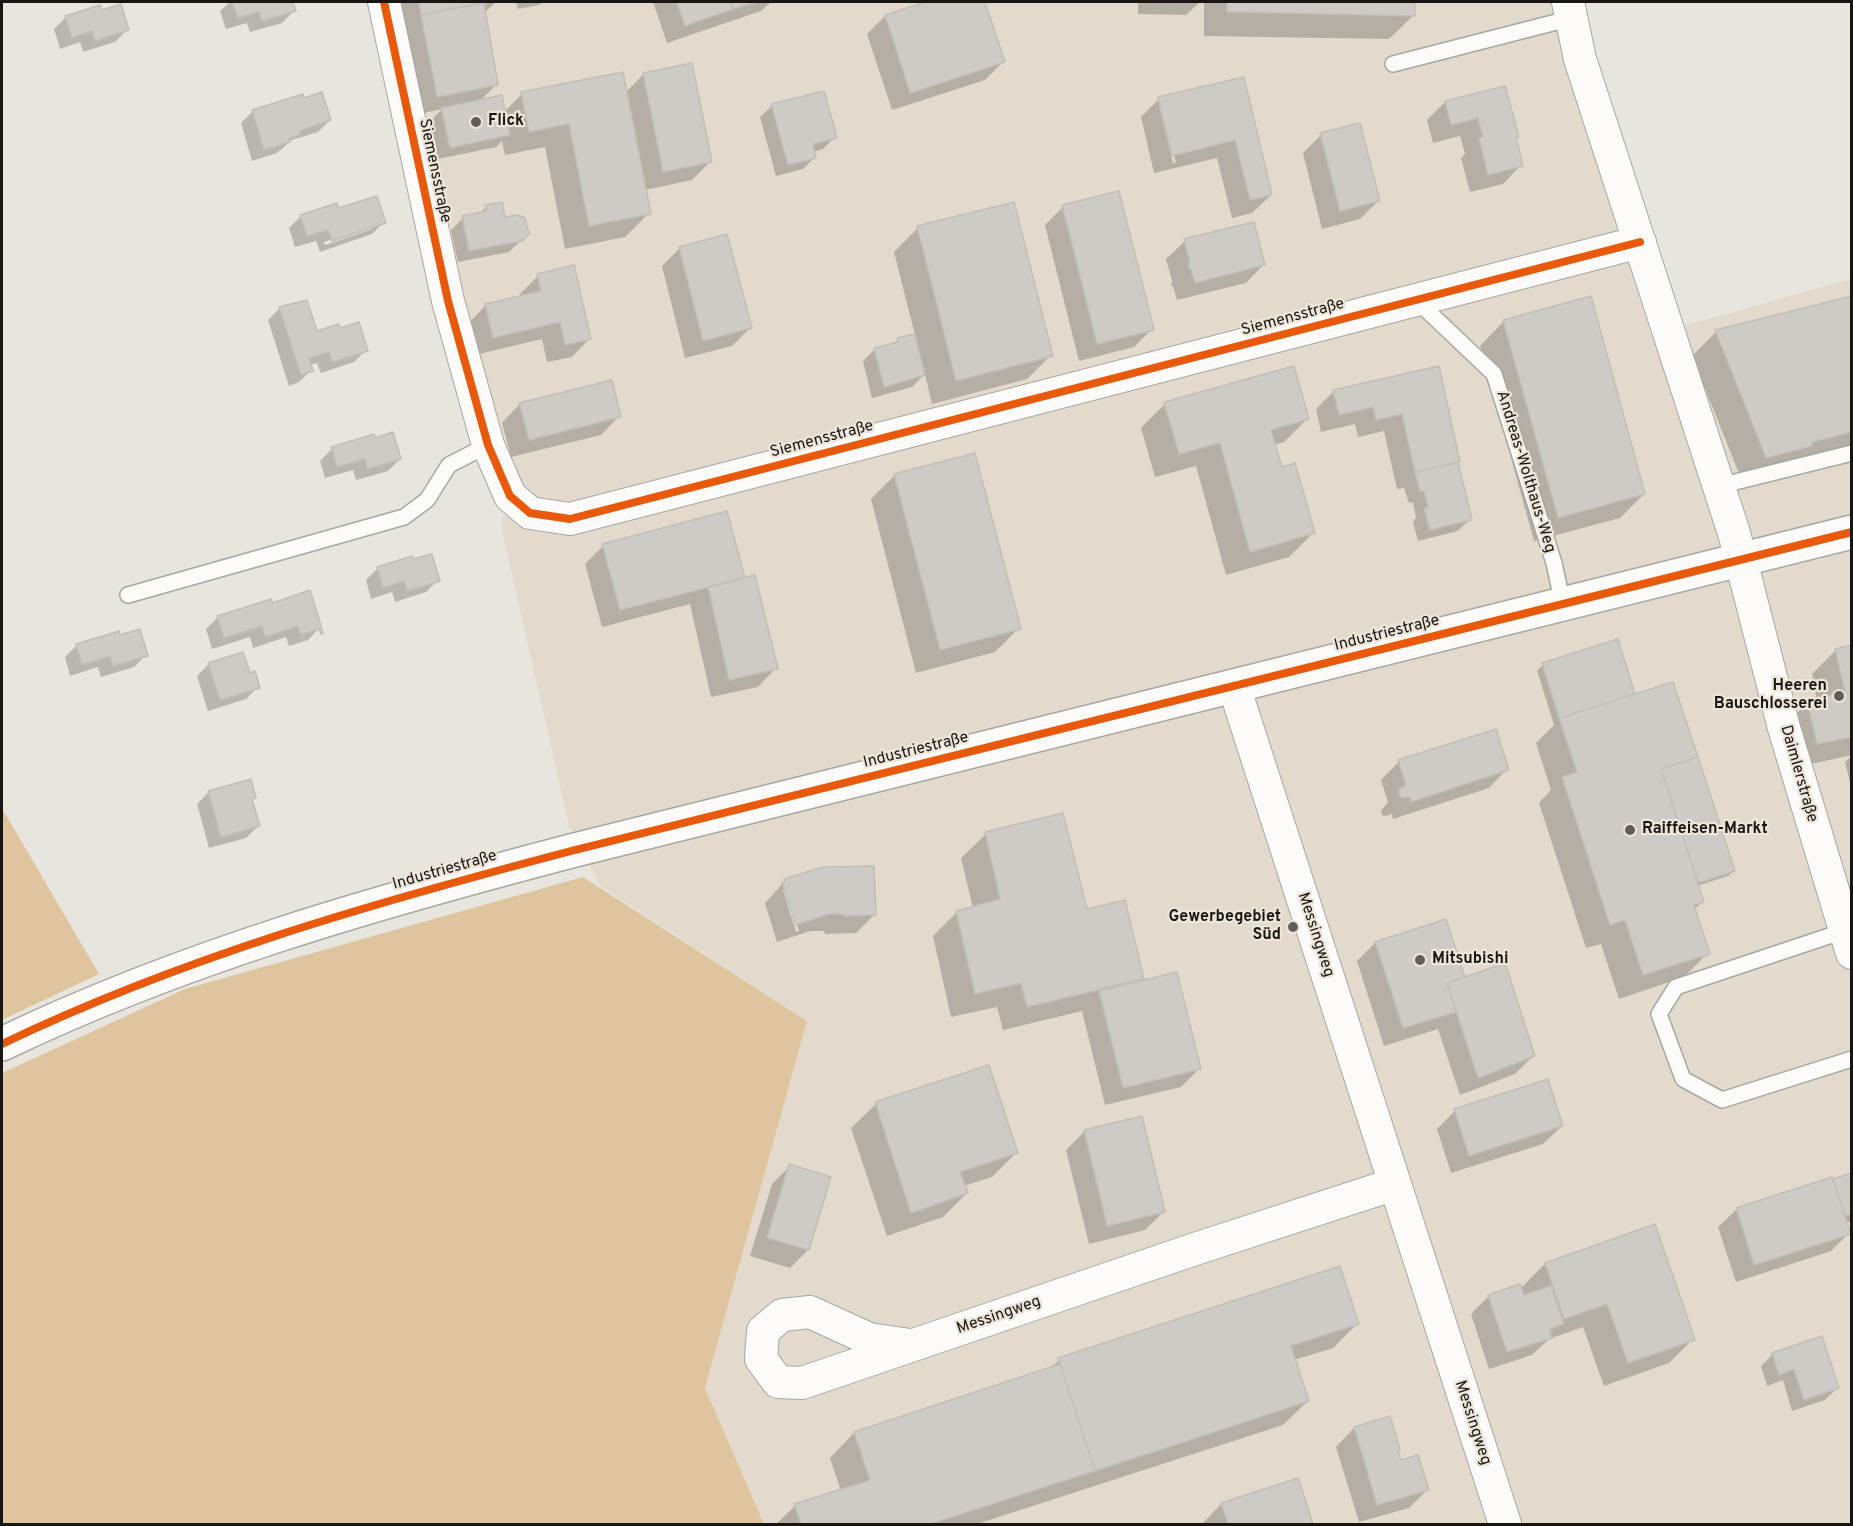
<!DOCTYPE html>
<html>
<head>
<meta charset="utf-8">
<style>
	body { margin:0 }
	#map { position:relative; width:1853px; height:1526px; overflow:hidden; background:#e8e4de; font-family:Overpass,sans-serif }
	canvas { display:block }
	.frame { position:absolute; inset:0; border:3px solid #181612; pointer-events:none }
</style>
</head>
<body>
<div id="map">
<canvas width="1853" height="1526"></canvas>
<div class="frame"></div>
</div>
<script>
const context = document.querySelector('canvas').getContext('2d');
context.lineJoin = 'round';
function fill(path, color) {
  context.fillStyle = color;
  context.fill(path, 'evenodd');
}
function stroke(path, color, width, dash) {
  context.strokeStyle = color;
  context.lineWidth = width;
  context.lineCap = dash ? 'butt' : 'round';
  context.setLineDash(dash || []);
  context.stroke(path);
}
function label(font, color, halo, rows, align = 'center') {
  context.font = font + ' Overpass,sans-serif';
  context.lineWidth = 4.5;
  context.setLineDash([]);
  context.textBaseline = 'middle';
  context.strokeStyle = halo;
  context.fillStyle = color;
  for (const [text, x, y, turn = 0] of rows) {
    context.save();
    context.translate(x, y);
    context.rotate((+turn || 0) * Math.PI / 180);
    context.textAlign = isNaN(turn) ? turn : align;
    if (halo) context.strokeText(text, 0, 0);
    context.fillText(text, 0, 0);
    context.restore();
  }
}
const built = new Path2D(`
	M396 2H1553L1565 61 1651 335 1851 279V1524H764L705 1388 807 1021 600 886 569 825 501 526 517 478 502 440 461 299Z`);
const green = new Path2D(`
	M3 810 99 974 2 1020V811Z
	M583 877 807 1021 705 1388 764 1524H2V1073L185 989Z`);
const shadow = new Path2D(`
	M230 2H291L294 11 282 23 250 32 247 23 226 29 220 11Z
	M397 2H496L484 13 497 84 479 102 504 112 522 94 625 93 644 74 710 162 692 180 645 190 649 213 625 237 565 249 545 147 505 155 502 141 496 147 438 159 430 121 442 109 419 114Z
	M516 2H543L539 5 518 9Z
	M653 2H771L761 11 667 43Z
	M930 2H983L1003 62 985 80 892 110 867 34 885 16Z
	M1138 2H1200L1186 15 1138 14Z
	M1204 2H1414V15L1389 39 1204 36Z
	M101 12 127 30 115 42 83 52 80 42 60 49 54 29 66 17Z
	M1242 78 1271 195 1252 213 1232 218 1217 158 1154 173 1141 117 1159 99ZM1160 110H1163L1176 163H1173Z
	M1504 87 1521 165 1503 184 1470 192 1461 158 1465 154 1460 136 1433 143 1427 120 1445 102Z
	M303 100 330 120 318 132 292 140 277 153 252 161 241 123 253 111Z
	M772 106 835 137 823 149 813 152 815 157 803 169 776 176 760 117Z
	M1321 135 1378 201 1360 219 1322 229 1303 153Z
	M486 207 527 234 509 252 458 262 451 230 463 218 478 215Z
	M1063 207 1152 329 1134 347 1079 361 1045 225Z
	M337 210 384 222 372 234 320 252 316 241 295 247 289 228 301 216ZM372 226V229L325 245 324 242Z
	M918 228 1051 355 1027 379 932 404 925 374 912 387 872 398 863 361 875 349 892 345 898 340 915 335 894 252Z
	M1185 241 1264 264 1246 283 1177 300 1173 286H1171L1172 281 1166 259Z
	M680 248 750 328 732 346 685 358 662 266Z
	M538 276 590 338 572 357 547 362 542 339 475 355 468 324 486 305 521 297 520 294Z
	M1852 297V449L1742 481 1692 356 1716 332Z
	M280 308 316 333 339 330 366 350 354 362 321 373 317 363 310 365 311 370 299 382 289 386 268 320Z
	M1504 321 1644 494 1620 518 1534 541 1480 346Z
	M1438 368 1457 463 1470 519 1458 531 1418 541 1413 522 1416 518 1413 502 1409 503 1404 488 1397 489 1384 431 1358 437 1355 424 1321 432 1316 409 1334 391Z
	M520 404 619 416 601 435 511 457 502 423Z
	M1165 404 1308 418 1284 442 1274 445 1281 469 1313 533 1289 557 1226 575 1196 466 1155 477 1141 428Z
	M332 449 400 459 388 471 356 480 353 470 325 478 320 461Z
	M895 475 1019 628 995 652 916 673 871 499Z
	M603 546 744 580 776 668 758 687 711 697 690 604 602 627 585 564Z
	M378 568 438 580 426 592 395 602 392 592 371 599 366 580Z
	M272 604 319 628 308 640 289 646 286 637 253 648 250 637 212 649 206 629 218 617Z
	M119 637 146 655 134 667 101 677 98 667 70 676 65 657 77 645Z
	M1852 647V755L1793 768 1784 726 1808 702 1817 700 1812 674 1836 650Z
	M209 664 249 675 258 687 246 699 208 711 197 676Z
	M1543 665 1634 693 1734 871 1728 876 1697 886 1702 902 1694 910 1708 953 1684 977 1619 999 1601 944 1586 948 1539 803 1551 790 1536 743 1554 725 1537 670Z
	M1852 756V791L1845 762Z
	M1399 762 1507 769 1489 788 1393 819 1392 814 1386 816 1382 815 1381 811 1388 802 1381 780Z
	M209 792 255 798 251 801 258 826 246 838 209 848 197 804Z
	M986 834 1086 911 1143 978 1138 983 1199 1069 1181 1087 1105 1105 1082 1011 1003 1030 997 1007 951 1017 933 936 957 912 973 908 961 858Z
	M785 881 874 915 856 933 825 934 824 931H810L777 942 765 903ZM783 890H786L799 931 796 932Z
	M1375 943 1464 979 1533 1056 1515 1074 1460 1095 1438 1029 1384 1046 1357 961Z
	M876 1104 1016 1153 992 1177 964 1186 967 1193 943 1217 887 1236 851 1128Z
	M1455 1111 1562 1126 1543 1144 1451 1173 1437 1129Z
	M1085 1131 1163 1212 1145 1230 1089 1244 1066 1150Z
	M790 1166 808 1250 790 1268 750 1256 772 1184Z
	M1852 1175V1221L1846 1223 1849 1233 1831 1251 1736 1282 1718 1227 1737 1209Z
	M1545 1264 1693 1339 1669 1363 1604 1386 1583 1327 1549 1339 1532 1355 1489 1369 1471 1314 1489 1296 1520 1289Z
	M1339 1268 1358 1323 1333 1348 1294 1360 1308 1401 1283 1425 977 1524H776L795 1506 841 1491 830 1458 854 1433 1050 1369 1059 1360Z
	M1773 1354 1837 1388 1825 1400 1792 1411 1783 1380 1767 1386 1761 1366Z
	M1389 1418 1400 1462 1427 1490 1409 1508 1359 1522 1336 1447 1354 1428Z
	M1297 1480 1311 1524H1204L1203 1523 1221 1504Z`);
const building = new Path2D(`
	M232 2H293L296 11 262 21 259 12 238 18Z
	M419 2H486L421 15Z
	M677 2H730L733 9 685 26Z
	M730 2H757L733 9Z
	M925 2H985L1005 62 910 93 885 15Z
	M1227 2H1415V16L1227 12Z
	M484 3 498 85 437 97 421 15Z
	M121 4 129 30 95 41 92 31 72 38 65 16 100 5 102 10Z
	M692 63 712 162 663 172 643 73Z
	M623 72 651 214 589 226 569 124 529 132 521 92Z
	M1244 77 1272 195 1250 200 1235 140 1172 156 1158 97Z
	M1505 86 1519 137 1516 138 1523 166 1488 175 1479 138 1483 137 1478 118 1451 125 1445 101Z
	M824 91 837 138 813 144 816 158 788 165 771 104Z
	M322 92 331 120 299 131 300 135 289 138 290 142 264 150 252 110 303 94 304 98Z
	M502 95 510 135 450 148 441 108Z
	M1360 123 1380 201 1340 211 1320 133Z
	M1119 191 1154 330 1097 344 1062 205Z
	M377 196 386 223 332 241 328 230 307 236 300 215 337 203 338 208Z
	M502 202 505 217 517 215 525 218 529 234 522 241 469 251 462 216 487 211 485 205Z
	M1014 202 1053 356 956 381 917 226Z
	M1254 222 1265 265 1195 283 1191 269H1189L1188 263H1190L1184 239Z
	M727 234 752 328 703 341 679 247Z
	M574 265 591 339 565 345 560 322 493 338 485 304 541 291 537 274Z
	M1591 296 1645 494 1558 518 1503 320Z
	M1852 296V432L1812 442V446L1766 458 1715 330Z
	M307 300 317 331 339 324 340 328 359 322 368 351 332 362 329 352 309 358 313 371 301 375 279 307Z
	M915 334 925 375 884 387 874 348 898 342 897 338Z
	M1294 366 1309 419 1271 430 1282 467 1295 463 1315 533 1250 552 1220 443 1179 454 1164 402Z
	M1439 366 1460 462 1415 472 1402 414 1376 420 1373 407 1339 415 1333 390Z
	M612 380 621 417 529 440 519 403Z
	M393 432 401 459 367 469 365 459 337 467 331 447 374 434 375 438Z
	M975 453 1021 629 940 650 894 474Z
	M1458 462 1472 520 1430 530 1424 508H1428L1424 491 1420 492 1415 472Z
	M727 511 745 578 620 610 602 544Z
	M432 554 440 581 407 591 404 581 383 588 377 567 412 556 413 559Z
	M755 575 778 669 729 680 708 587Z
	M310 590 319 619 323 634H321L319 629 303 634 304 640H303L298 626 265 637 262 626 224 638 217 616 271 599 273 603Z
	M140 629 148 656 113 666 110 656 82 665 76 644 119 631 120 635Z
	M1618 639 1635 694 1559 718 1542 663Z
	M1852 645V737L1817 744 1807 700 1845 692 1835 649Z
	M243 652 250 673 255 671 260 688 220 700 208 663Z
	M1673 682 1698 757 1661 769 1704 902 1694 905 1710 954 1643 975 1625 920 1610 925 1562 777 1577 772 1559 718Z
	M1496 729 1509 770 1411 802 1410 797 1403 798 1399 795V789L1406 785 1398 760Z
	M1698 757 1735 871 1698 883 1661 769Z
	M251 779 256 798 252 799 260 826 221 837 208 791Z
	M1063 813 1087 909 1125 900 1144 979 1027 1007 1021 983 975 994 956 911 1000 899 985 832Z
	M874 866 876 915 844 916 842 914H829L796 925 782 883 785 882 784 879 823 867Z
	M1446 919 1465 977 1447 983 1456 1012 1403 1028 1375 942Z
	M1505 963 1535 1056 1478 1078 1447 983Z
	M1177 972 1201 1069 1123 1088 1099 991Z
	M989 1065 1018 1153 960 1172 968 1193 911 1213 875 1102Z
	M1548 1079 1563 1126 1469 1156 1454 1109Z
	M1142 1116 1165 1212 1107 1226 1084 1130Z
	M789 1164 831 1177 809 1250 767 1238Z
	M1852 1173V1214L1845 1216 1833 1179Z
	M1832 1177 1851 1234 1754 1265 1736 1208Z
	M1655 1224 1695 1340 1628 1363 1607 1304 1564 1319 1545 1263Z
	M1340 1266 1359 1324 1291 1346 1309 1401 1095 1471 1058 1358Z
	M1520 1284 1524 1295 1551 1286 1564 1324 1550 1329 1552 1338 1507 1352 1488 1295Z
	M1822 1336 1839 1388 1804 1400 1794 1369 1779 1375 1772 1353Z
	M1060 1364 1095 1471 930 1524H801L794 1504 870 1480 854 1432Z
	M1390 1416 1400 1450 1398 1451 1401 1460 1418 1455 1429 1490 1377 1505 1354 1427Z
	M1298 1478 1313 1524H1228L1221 1503Z`);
const service = new Path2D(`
	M1393 64 1572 18
	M1416 300 1494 374 1554 563 1563 605
	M1719 486 1852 453
	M128 595 404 517 427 500 449 465 488 445
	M1844 931 1676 987 1659 1014 1683 1079 1722 1100 1852 1059`);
const minor = new Path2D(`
	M384 2 448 301 488 445 510 496 530 513 570 519 1640 242
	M1568 2 1580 59 1734 533 1784 728 1852 953
	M1236 686 1240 705 1505 1524
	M910 1345 869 1339 810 1312 782 1315 763 1331 761 1359 778 1382 802 1383 1198 1248 1395 1184`);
const tertiary = new Path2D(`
	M2 1044C183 957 377 902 571 851L1852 532`);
const cycleway = new Path2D(`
	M384 2 448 301 488 445 510 496 530 513 570 519 1640 242
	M2 1044C183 957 377 902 571 851L1852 532`);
const markers = [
	[476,122,6,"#615e59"],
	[1839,696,6,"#615e59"],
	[1630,830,6,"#615e59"],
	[1293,927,6,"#615e59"],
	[1420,960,6,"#615e59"]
];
const poiNames = [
	["Flick",488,122],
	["Heeren",1827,687,"right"],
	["Bauschlosserei",1827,705,"right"],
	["Raiffeisen-Markt",1642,830],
	["Gewerbegebiet",1281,918,"right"],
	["Süd",1281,936,"right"],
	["Mitsubishi",1432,960]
];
const streetNames = [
	["Siemensstraße",434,171,78],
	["Siemensstraße",1293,318,-15],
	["Siemensstraße",822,440,-15],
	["Andreas-Wolthaus-Weg",1525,472,73],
	["Industriestraße",1387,634,-14],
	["Industriestraße",916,751,-14],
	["Daimlerstraße",1798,774,74],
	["Industriestraße",445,871,-16],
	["Messingweg",1315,935,72],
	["Messingweg",999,1316,-19],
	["Messingweg",1472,1423,72]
];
fill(built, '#e2dacd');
fill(green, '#dec59d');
fill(shadow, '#0003');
fill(building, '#cecbc6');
stroke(building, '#c1beb9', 1.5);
stroke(service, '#a9a6a2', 18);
stroke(minor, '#a9a6a2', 34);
stroke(tertiary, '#a9a6a2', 36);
stroke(service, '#fcfbfa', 15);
stroke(minor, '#fcfbfa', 32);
stroke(tertiary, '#fcfbfa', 33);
stroke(cycleway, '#e8590c', 8);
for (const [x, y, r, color] of markers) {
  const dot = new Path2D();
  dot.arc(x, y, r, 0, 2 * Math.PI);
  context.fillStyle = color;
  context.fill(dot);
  stroke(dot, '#ede5d9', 2);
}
label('bold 16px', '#181612', '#ede5d9', poiNames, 'left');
label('16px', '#181612', '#ede5d9', streetNames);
</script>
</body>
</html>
